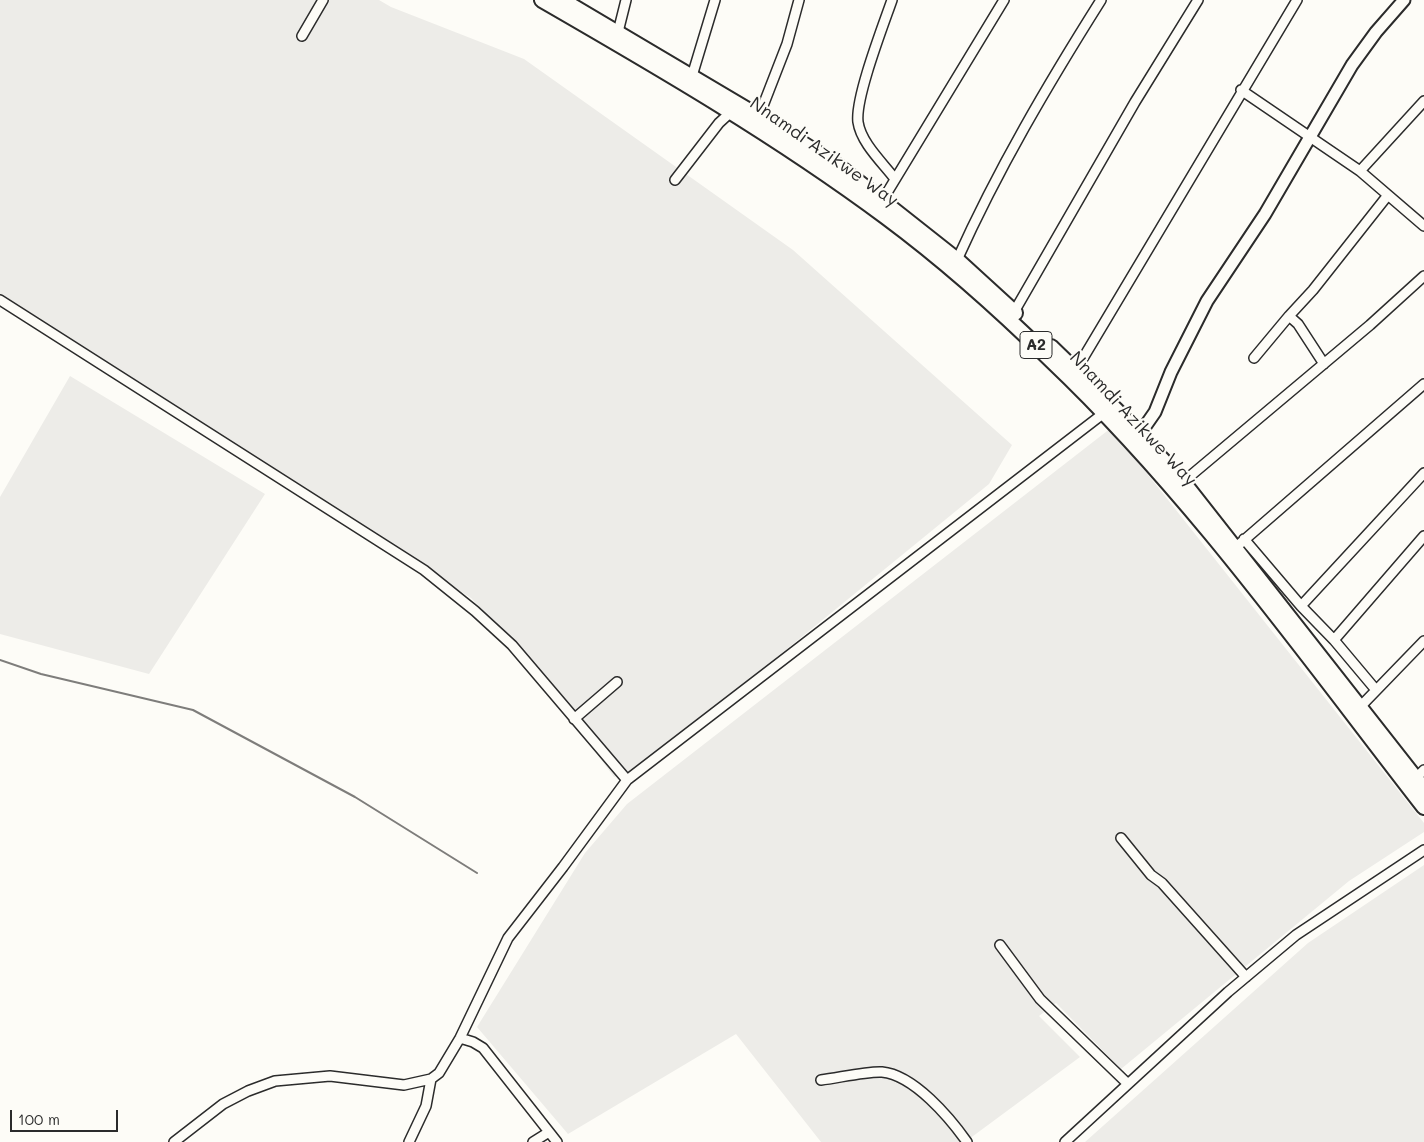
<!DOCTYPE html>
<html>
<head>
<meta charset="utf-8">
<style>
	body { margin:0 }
	#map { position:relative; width:1424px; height:1142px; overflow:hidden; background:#fdfcf7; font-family:Mali,sans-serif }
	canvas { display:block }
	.scale { position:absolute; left:10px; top:1110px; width:108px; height:22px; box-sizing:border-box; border:2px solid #2b2b2b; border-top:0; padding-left:6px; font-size:15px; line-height:18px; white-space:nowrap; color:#2b2b2b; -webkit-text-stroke:4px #fdfcf7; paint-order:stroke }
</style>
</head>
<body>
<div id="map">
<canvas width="1424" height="1142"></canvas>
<div class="scale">100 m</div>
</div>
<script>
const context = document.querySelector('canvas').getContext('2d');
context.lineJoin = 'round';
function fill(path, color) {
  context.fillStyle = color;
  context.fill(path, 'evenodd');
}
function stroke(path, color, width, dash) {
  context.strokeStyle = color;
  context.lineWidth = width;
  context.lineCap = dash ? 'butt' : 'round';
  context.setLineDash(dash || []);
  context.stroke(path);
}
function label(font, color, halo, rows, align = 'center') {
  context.font = font + ' Mali,sans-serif';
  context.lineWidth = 4.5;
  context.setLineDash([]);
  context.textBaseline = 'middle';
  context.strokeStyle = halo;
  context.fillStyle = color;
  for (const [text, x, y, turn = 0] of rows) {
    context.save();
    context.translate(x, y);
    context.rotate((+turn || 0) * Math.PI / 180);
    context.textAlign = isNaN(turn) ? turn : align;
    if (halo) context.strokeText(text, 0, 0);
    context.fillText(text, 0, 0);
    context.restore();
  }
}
const built = new Path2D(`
	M0 0H379L391 7 524 59 793 250 1012 445 989 484 640 769 614 777 514 643 471 598 0 301Z
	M70 376 265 494 149 674 0 634V497Z
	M1111 428 1424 823V832L1349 881 1121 1069 1056 1003 1039 1016 1080 1057 965 1142H821L736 1034 568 1134 477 1027 585 853 627 804Z
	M1424 865V1142H1085L1308 943Z`);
const stream = new Path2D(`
	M0 660 41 674 193 710 355 797 477 873`);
const minor = new Path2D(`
	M892 0C883 26 855 98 858 122 861 143 883 163 895 179
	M618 32 626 0
	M302 36 323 0
	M692 76 715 0
	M1241 90 1360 171 1424 226
	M759 116 787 44 799 0
	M1360 171 1424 101
	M675 180 719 123 732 111
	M882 201 1004 0
	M957 260C998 169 1048 84 1101 0
	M0 300 424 570 475 611 512 645 627 780
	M1014 312 1135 102 1198 0
	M1254 358 1289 316
	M1324 364 1298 324 1289 316 1313 290 1388 195
	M1076 370 1297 0
	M1183 482 1370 325 1424 276
	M1244 539 1301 606 1334 640
	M1235 548 1424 384
	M1301 606 1424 473
	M1376 690 1334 640 1424 536
	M1360 707 1424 641
	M574 719 617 682
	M1416 778 1424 770
	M1121 838 1151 875 1162 883 1246 977
	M1000 945 1040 999 1128 1084
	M460 1038 473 1042 483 1048 557 1142
	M821 1080C838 1078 867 1071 882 1072 914 1075 950 1118 967 1142
	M174 1142 223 1104 248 1091 275 1081 330 1076 404 1085 431 1079 439 1073 460 1038 508 938 563 867 627 780 1104 413
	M409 1142 426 1106 431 1079
	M533 1142 549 1132
	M1065 1142 1228 992 1296 935 1424 850`);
const major = new Path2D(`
	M1139 435 1155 412 1171 372 1207 301 1265 214 1352 65 1376 32 1404 0`);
const highway = new Path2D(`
	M542 0C660 68 777 136 886 217 944 260 999 309 1051 360 1192 494 1305 654 1424 807
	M562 0 773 125 838 166 957 260 1015 313
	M1051 347 1116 410 1183 482 1424 789`);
const shields = [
	[1036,345,32]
];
const shieldNames = [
	["A2",1036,345]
];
const streetNames = [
	["Nnamdi Azikwe Way",824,152,35],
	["Nnamdi Azikwe Way",1133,419,47]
];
fill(built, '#edece8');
stroke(stream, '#7e7d7b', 2);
stroke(minor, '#2b2b2b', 12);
stroke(major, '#2b2b2b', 15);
stroke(highway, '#2b2b2b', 18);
stroke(minor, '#fdfcf7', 9);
stroke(major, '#fdfcf7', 11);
stroke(highway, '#fdfcf7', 14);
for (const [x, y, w] of shields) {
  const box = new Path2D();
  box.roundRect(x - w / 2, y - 13.5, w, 27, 4);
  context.fillStyle = '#fdfcf7';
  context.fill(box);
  stroke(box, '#2b2b2b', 1);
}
label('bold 16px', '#2b2b2b', null, shieldNames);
label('18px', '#2b2b2b', '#fdfcf7', streetNames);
</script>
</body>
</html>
